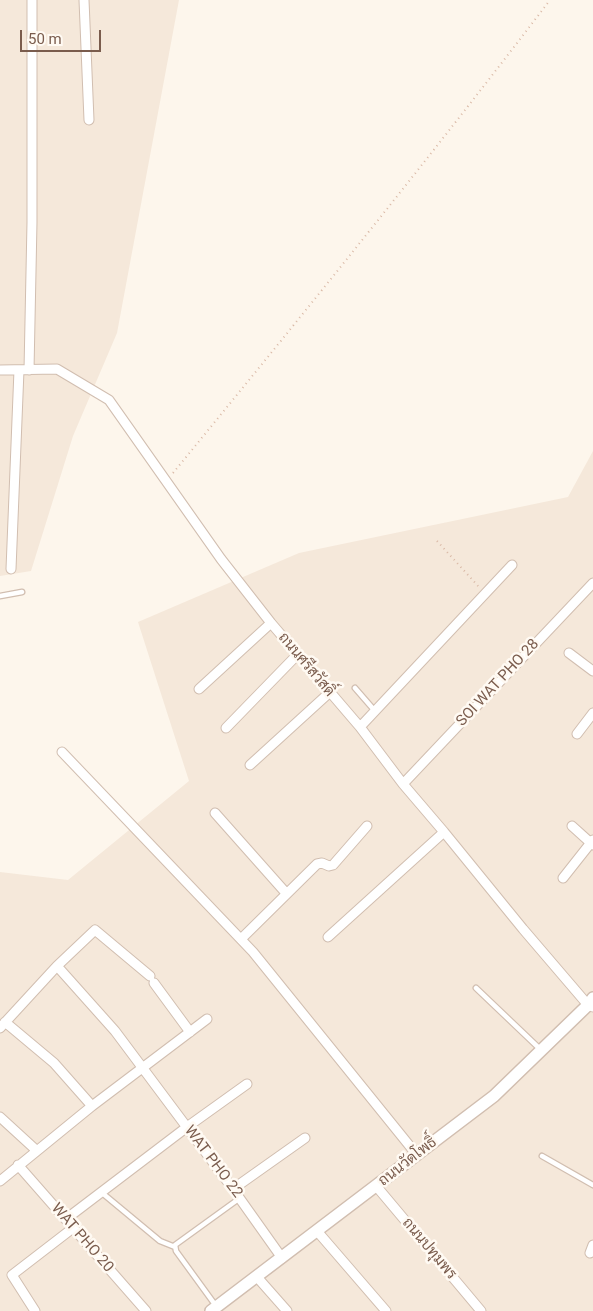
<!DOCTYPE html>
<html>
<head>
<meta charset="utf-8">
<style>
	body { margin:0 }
	#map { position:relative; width:593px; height:1311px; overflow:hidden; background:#fdf6ec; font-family:Roboto,sans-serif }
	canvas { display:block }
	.scale { position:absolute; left:20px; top:30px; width:81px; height:22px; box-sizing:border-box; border:2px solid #7a5c4d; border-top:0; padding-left:6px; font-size:15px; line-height:18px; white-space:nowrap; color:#7a5c4d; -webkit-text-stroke:4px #fffaf3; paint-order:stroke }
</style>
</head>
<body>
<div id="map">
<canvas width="593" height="1311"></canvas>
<div class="scale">50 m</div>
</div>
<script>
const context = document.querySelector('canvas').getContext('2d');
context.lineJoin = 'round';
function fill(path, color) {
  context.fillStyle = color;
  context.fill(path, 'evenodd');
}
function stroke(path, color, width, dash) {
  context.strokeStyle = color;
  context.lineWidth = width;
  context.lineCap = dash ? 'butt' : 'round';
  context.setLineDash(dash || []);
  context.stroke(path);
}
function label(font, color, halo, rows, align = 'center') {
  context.font = font + ' Roboto,Sarabun,sans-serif';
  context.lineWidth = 5;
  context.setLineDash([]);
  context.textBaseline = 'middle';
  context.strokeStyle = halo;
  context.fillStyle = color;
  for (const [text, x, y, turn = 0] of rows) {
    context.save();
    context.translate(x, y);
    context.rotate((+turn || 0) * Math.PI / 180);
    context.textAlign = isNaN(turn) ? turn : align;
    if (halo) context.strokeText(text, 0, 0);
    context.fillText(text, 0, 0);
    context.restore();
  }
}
const residential = new Path2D(`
	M0 0H179L117 333 73 436 31 571 0 576Z
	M593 451V1311H0V872L68 880 189 781 138 622 299 553 568 497Z`);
const path = new Path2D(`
	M173 473C301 317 428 160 550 0
	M437 541 479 587`);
const service = new Path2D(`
	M0 596 22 592
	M355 688 375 711
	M476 988 540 1049
	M542 1156 593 1185
	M101 1192 160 1241 175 1247
	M216 1306 176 1251 175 1245 240 1198`);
const minor = new Path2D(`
	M84 0 89 120
	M0 370 57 369 109 400 221 559 271 623 360 727 403 784 444 832 523 929 588 1005 593 1007
	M29 370 32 222V0
	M11 569 19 370
	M569 653 593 671
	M199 689 271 623
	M360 727 512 565
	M226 728 297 655
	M577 734 593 713
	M62 752 253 952 417 1155
	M250 765 329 693
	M403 784 593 583
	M215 813 286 893
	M572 826 593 845
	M563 878 593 840
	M328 937 444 832
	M241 939 317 864 322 863 329 866 333 865 367 826
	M57 966 95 930 150 976
	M154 983 190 1032
	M5 1022 54 1063 92 1106
	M0 1028 57 966 115 1031 233 1189 282 1258
	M0 1117 36 1150
	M18 1165 146 1311
	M0 1181 92 1106 207 1019
	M377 1187 481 1311
	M233 1189 305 1138
	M66 1219 187 1127 247 1084
	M317 1231 386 1311
	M590 1253 593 1245
	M257 1277 287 1311
	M35 1311 12 1275 73 1228`);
const tertiary = new Path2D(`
	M211 1311 494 1096 588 1005 593 998`);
const streetNames = [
	["ถนนศรีสวัสดิ์",306,665,50],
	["SOI WAT PHO 28",498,683,-47],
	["WAT PHO 22",213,1162,53],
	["ถนนวัดโพธิ์",408,1162,-38],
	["WAT PHO 20",82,1238,49],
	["ถนนปทุมพร",429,1249,50]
];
fill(residential, '#f5e8da');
stroke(service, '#d1beb0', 7);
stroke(minor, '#d1beb0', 11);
stroke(tertiary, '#d1beb0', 14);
stroke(path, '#d9b8a5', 2, [1, 4]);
stroke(service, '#fff', 4.5);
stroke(minor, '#fff', 9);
stroke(tertiary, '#fff', 11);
label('15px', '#7a5c4d', '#fffaf3', streetNames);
</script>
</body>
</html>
